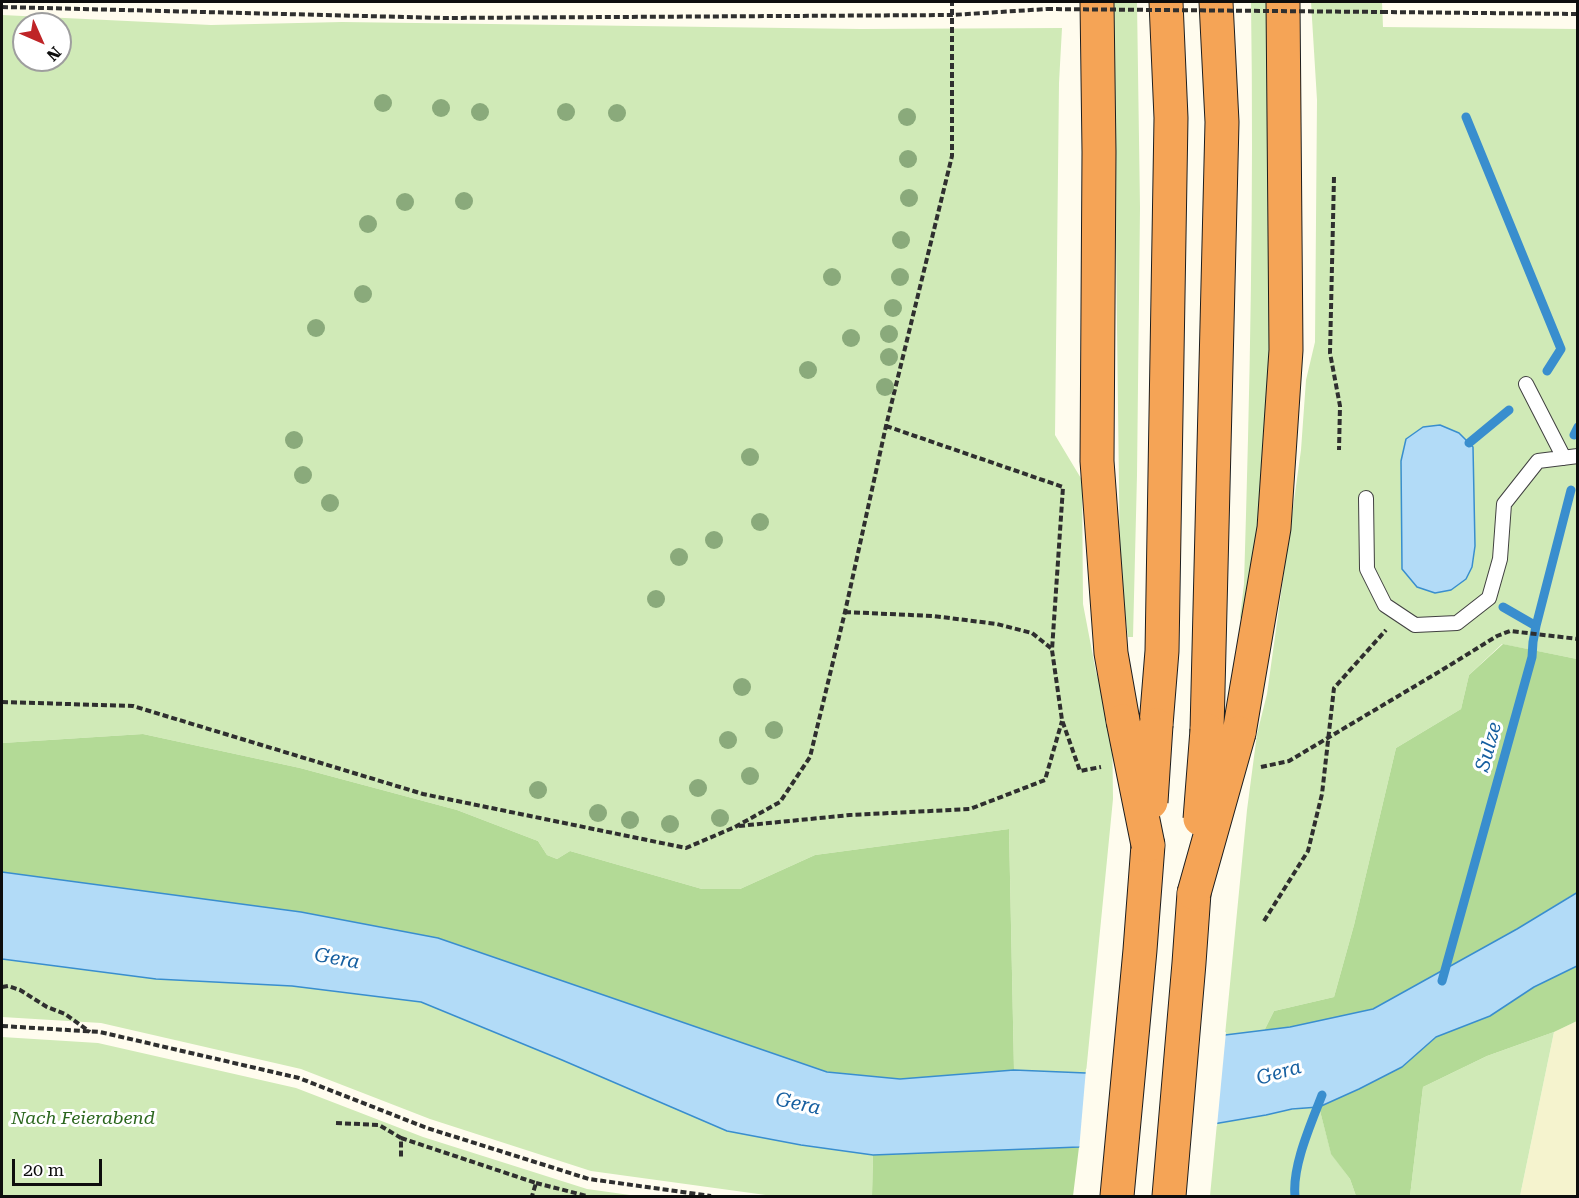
<!DOCTYPE html>
<html>
<head>
<meta charset="utf-8">
<style>
	body { margin:0 }
	#map { position:relative; width:1579px; height:1198px; overflow:hidden; background:#fffcee; font-family:"Roboto Serif",serif }
	canvas { display:block }
	.frame { position:absolute; inset:0; border:3px solid #0d0d0d; pointer-events:none }
	.north { position:absolute; left:12px; top:12px; width:60px; height:60px; box-sizing:border-box; background:#fff; border:2px solid #9e9e9e; border-radius:50%; rotate:135deg; font-size:16px; font-weight:700; line-height:24px; text-align:center; color:#0d0d0d }
	.north::after { content:''; display:block; margin:auto; width:21px; height:27px; background:#bf2427; clip-path:polygon(50% 0,100% 100%,50% 72%,0 100%) }
	.scale { position:absolute; left:12px; top:1159px; width:90px; height:27px; box-sizing:border-box; border:3px solid #0d0d0d; border-top:0; padding-left:8px; font-size:18px; line-height:21px; white-space:nowrap; color:#0d0d0d; -webkit-text-stroke:4px #fff; paint-order:stroke }
</style>
</head>
<body>
<div id="map">
<canvas width="1579" height="1198"></canvas>
<div class="frame"></div>
<div class="north">N</div>
<div class="scale">20 m</div>
</div>
<script>
const context = document.querySelector('canvas').getContext('2d');
context.lineJoin = 'round';
function fill(path, color) {
  context.fillStyle = color;
  context.fill(path, 'evenodd');
}
function stroke(path, color, width, dash) {
  context.strokeStyle = color;
  context.lineWidth = width;
  context.lineCap = dash ? 'butt' : 'round';
  context.setLineDash(dash || []);
  context.stroke(path);
}
function label(font, color, halo, rows, align = 'center') {
  context.font = font + ' "Roboto Serif",serif';
  context.lineWidth = 6;
  context.setLineDash([]);
  context.textBaseline = 'middle';
  context.strokeStyle = halo;
  context.fillStyle = color;
  for (const [text, x, y, turn = 0] of rows) {
    context.save();
    context.translate(x, y);
    context.rotate((+turn || 0) * Math.PI / 180);
    context.textAlign = isNaN(turn) ? turn : align;
    if (halo) context.strokeText(text, 0, 0);
    context.fillText(text, 0, 0);
    context.restore();
  }
}
const farmland = new Path2D(`
	M1577 1021V1196H1520L1554 1032Z`);
const green = new Path2D(`
	M1113 2H1137L1140 208 1137 475 1133 637H1128L1120 569Z
	M1251 2H1273L1275 284 1257 547 1241 619 1240 617 1244 584C1250 390 1254 196 1251 2Z
	M1311 2H1382L1383 27 1577 29V659L1502 644 1469 675 1461 709 1396 748 1354 925 1334 997 1274 1011 1264 1031 1225 1035 1247 810 1257 734 1267 694 1301 450 1306 380 1315 342 1317 100Z
	M2 15 211 25 342 22 861 29 1062 28 1059 83 1055 435 1082 480 1083 604 1096 672 1112 720 1113 799 1086 1073 1014 1070 1009 829 815 855 740 889H702L570 851 557 859 547 855 538 841 457 810 300 768 143 734 2 743ZM24 24H60V60H24Z
	M2 959 156 979 293 986 421 1002 562 1060 727 1131 801 1145 873 1155 872 1196H773L591 1171 430 1119 301 1069 101 1023 2 1017Z
	M1554 1032 1520 1196H1410L1423 1087 1487 1056Z
	M2 1037 98 1043 296 1088 423 1137 587 1189 637 1196H2Z
	M1319 1107 1331 1153 1350 1179 1356 1196H1210L1217 1123C1251 1117 1284 1109 1319 1107Z`);
const forest = new Path2D(`
	M1503 644 1577 659V892L1517 929 1373 1009 1290 1027 1264 1031 1274 1011 1334 997 1354 925 1396 748 1461 709 1469 675Z
	M143 734 300 768 457 810 538 841 547 855 557 859 570 851 702 889H740L815 855 1009 829 1014 1070 900 1079 827 1072 438 938 301 912 2 872V743Z
	M1577 966V1021L1554 1032 1487 1056 1423 1087 1410 1196H1356L1350 1179 1331 1154 1319 1107 1402 1067 1436 1037 1490 1016 1534 987Z
	M1079 1147 1073 1196H872L873 1155Z`);
const water = new Path2D(`
	M1440 425 1459 433 1473 447 1475 546 1472 567 1466 579 1451 590 1435 593 1417 587 1402 569 1401 461 1406 439 1423 427Z
	M2 872 301 912 438 938 827 1072 900 1079 1014 1070 1086 1073 1225 1035 1290 1027 1373 1009 1517 929 1578 892 1577 966 1534 987 1490 1016 1436 1037 1402 1067 1359 1089 1319 1107 1292 1109 1266 1115 1079 1147 873 1155 801 1145 727 1131 562 1060 421 1002 292 986 156 979 2 959Z`);
const pier = new Path2D(`
	M1226 1032 1217 1126 1079 1150 1086 1069Z`);
const stream = new Path2D(`
	M1466 117 1561 349 1547 371
	M1574 435 1578 427
	M1469 443 1509 410
	M1503 607 1536 626
	M1442 981 1532 657 1533 642 1536 626 1571 490
	M1295 1196C1292 1166 1311 1124 1322 1095`);
const path = new Path2D(`
	M2 7 445 18 952 15 1047 9
	M1382 12 1578 14
	M1334 177 1330 353 1340 406 1339 450
	M886 426 1063 487 1052 650 1062 720 1080 771 1101 767
	M845 612 933 616 997 624 1032 633 1052 649
	M2 702 133 706 423 794 686 848 735 827 780 802 810 757 845 612 886 426 952 156V2
	M1261 767 1289 761 1442 670 1497 636 1510 631 1578 639
	M739 826 850 815 970 809 1045 780 1062 721
	M1264 921 1308 851 1322 794 1334 688 1386 630
	M2 987 8 986 20 990 47 1007 65 1014 90 1032
	M2 1026 100 1032 299 1078 427 1128 589 1179 711 1196
	M336 1123 379 1125 401 1138V1159
	M401 1138 536 1183 532 1196
	M536 1183 587 1196`);
const service = new Path2D(`
	M1526 384 1564 458
	M1366 498 1367 569 1385 605 1415 625 1457 623 1489 598 1500 559 1504 504 1538 461 1578 456`);
const motorway = new Path2D(`
	M1097 2 1099 152 1097 461 1111 653 1123 721
	M1156 725 1162 651 1171 118 1166 2
	M1207 730 1222 122 1216 2
	M1239 733 1274 528 1286 350 1283 2
	M1117 1196 1140 950 1148 845
	M1169 1196 1189 963 1194 893`);
const pathBridge = new Path2D(`
	M1047 9 1382 12`);
const motorwayBridge = new Path2D(`
	M1123 721 1148 845
	M1151 802 1156 725
	M1200 819 1207 730
	M1194 893 1239 733`);
const trees = [
	[383,103],
	[441,108],
	[480,112],
	[566,112],
	[617,113],
	[907,117],
	[908,159],
	[909,198],
	[464,201],
	[405,202],
	[368,224],
	[901,240],
	[832,277],
	[900,277],
	[363,294],
	[893,308],
	[316,328],
	[889,334],
	[851,338],
	[889,357],
	[808,370],
	[885,387],
	[294,440],
	[750,457],
	[303,475],
	[330,503],
	[760,522],
	[714,540],
	[679,557],
	[656,599],
	[742,687],
	[774,730],
	[728,740],
	[750,776],
	[698,788],
	[538,790],
	[598,813],
	[720,818],
	[630,820],
	[670,824]
];
const parkNames = [
	["Nach Feierabend",83,1119]
];
const waterNames = [
	["Sulze",1489,747,-75],
	["Gera",337,959,10],
	["Gera",1279,1073,-16],
	["Gera",798,1104,12]
];
fill(farmland, '#f5f3ce');
fill(green, '#d0eab7');
fill(forest, '#b3da96');
fill(water, '#b2dbf7');
stroke(water, '#398ece', 1.5);
fill(pier, '#fffcee');
stroke(stream, '#398ece', 9);
stroke(service, '#404040', 16);
stroke(motorway, '#1e1e1e', 35);
stroke(path, '#2f2f2f', 4, [6, 3]);
stroke(service, '#fff', 14);
stroke(motorway, '#f5a456', 33);
stroke(motorwayBridge, '#1e1e1e', 35, []);
stroke(pathBridge, '#2f2f2f', 4, [6, 3]);
stroke(motorwayBridge, '#f5a456', 33);
context.fillStyle = '#8aaa7b';
for (const [x, y] of trees) {
  context.beginPath();
  context.arc(x, y, 9, 0, 2 * Math.PI);
  context.fill();
}
label('italic 18px', '#2a661d', '#fff', parkNames);
label('italic 20px', '#165fa0', '#fff', waterNames);
</script>
</body>
</html>
